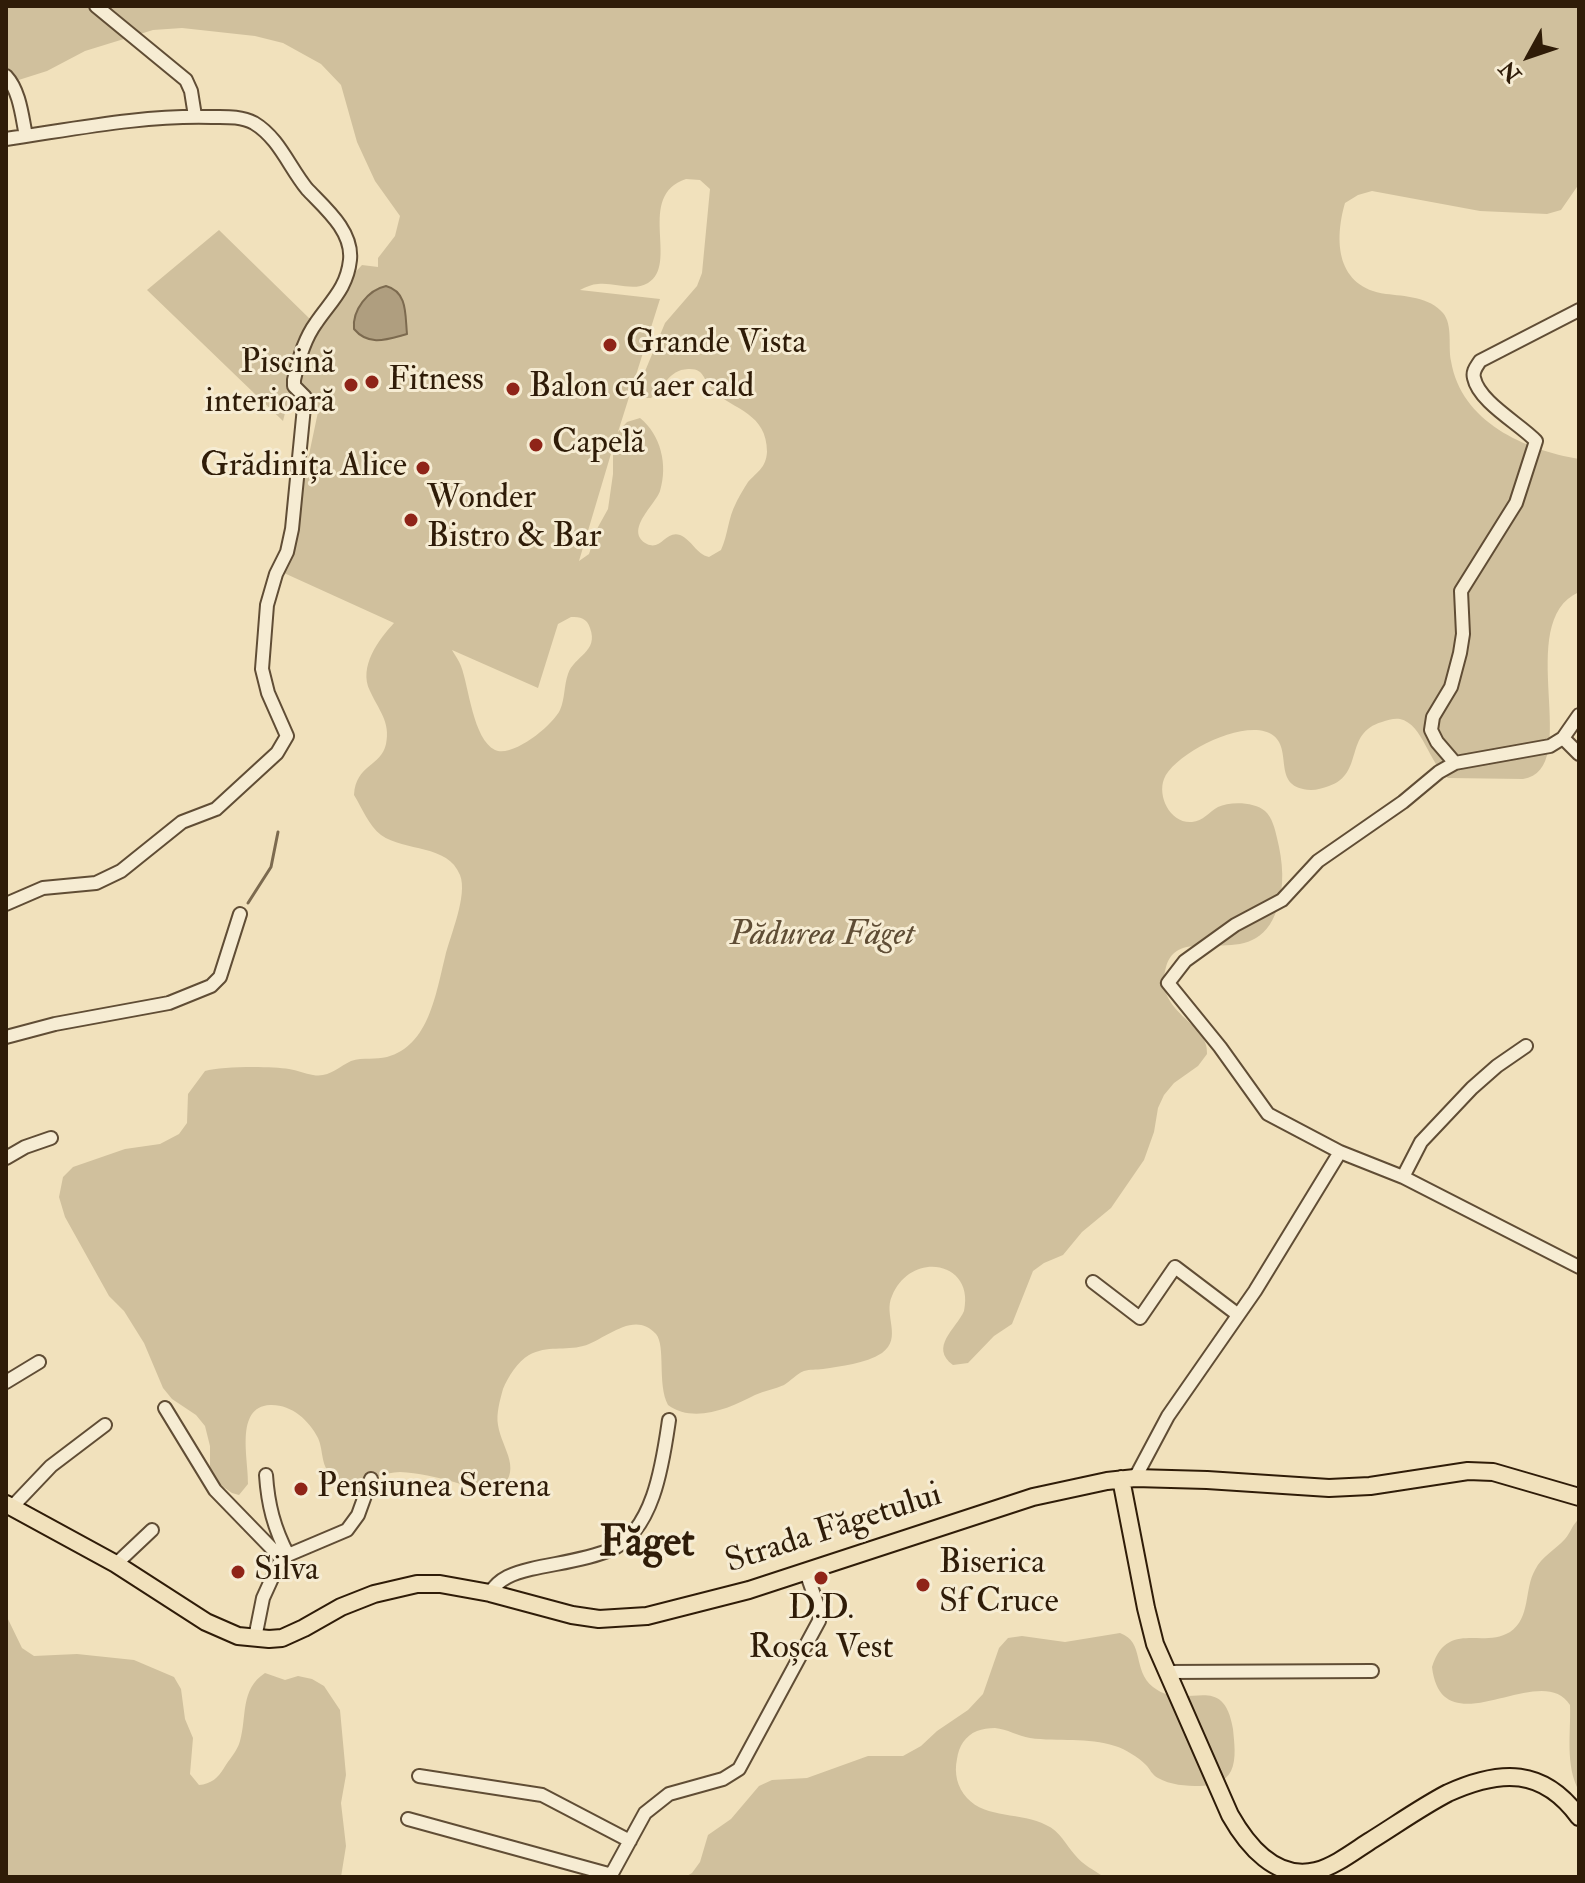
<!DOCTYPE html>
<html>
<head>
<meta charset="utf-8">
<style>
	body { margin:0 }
	#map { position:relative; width:1585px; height:1883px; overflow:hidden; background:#f1e1bc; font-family:"IM FELL Double Pica",serif }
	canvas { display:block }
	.frame { position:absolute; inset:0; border:8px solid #2f1c08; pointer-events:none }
	.north { position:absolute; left:1489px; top:16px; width:80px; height:80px; -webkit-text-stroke:6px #f6ecd3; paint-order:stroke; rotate:230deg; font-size:22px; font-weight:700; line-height:32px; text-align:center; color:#2f1c08 }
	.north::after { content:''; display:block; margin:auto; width:28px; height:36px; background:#2f1c08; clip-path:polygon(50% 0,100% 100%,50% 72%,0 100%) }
</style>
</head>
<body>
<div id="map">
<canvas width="1585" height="1883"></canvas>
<div class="frame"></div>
<div class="north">N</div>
</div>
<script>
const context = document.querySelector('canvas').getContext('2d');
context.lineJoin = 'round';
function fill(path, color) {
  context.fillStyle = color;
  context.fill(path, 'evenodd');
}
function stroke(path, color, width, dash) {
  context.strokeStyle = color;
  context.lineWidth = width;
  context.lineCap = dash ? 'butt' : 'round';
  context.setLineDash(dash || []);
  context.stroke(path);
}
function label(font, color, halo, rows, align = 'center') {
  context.font = font + ' "IM FELL Double Pica",serif';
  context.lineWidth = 6;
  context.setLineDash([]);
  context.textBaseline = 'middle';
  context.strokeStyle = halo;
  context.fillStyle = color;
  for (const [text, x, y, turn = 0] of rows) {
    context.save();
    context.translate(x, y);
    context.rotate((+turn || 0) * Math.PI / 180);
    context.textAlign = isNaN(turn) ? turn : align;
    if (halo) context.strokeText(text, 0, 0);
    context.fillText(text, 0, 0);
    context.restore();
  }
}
const green = new Path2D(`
	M6 6H1579V184L1561 210 1547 214 1480 211 1372 191 1358 195 1345 203C1334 241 1336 287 1386 294 1404 296 1430 297 1443 313 1453 325 1448 346 1451 361 1461 422 1525 450 1579 459V592C1511 622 1585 770 1523 779L1448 778C1429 764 1423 724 1400 719 1394 718 1388 720 1382 722 1343 733 1365 774 1329 786 1323 788 1317 790 1311 790 1271 788 1293 752 1274 736 1249 715 1174 753 1164 779 1157 797 1171 824 1192 822 1203 821 1209 812 1218 807 1230 801 1255 802 1265 811 1272 817 1275 829 1277 838 1283 862 1285 886 1277 909 1255 977 1179 919 1166 967 1153 1014 1210 1022 1207 1054L1198 1066 1174 1083 1164 1095 1158 1108 1154 1132 1144 1160 1111 1208 1082 1232 1063 1255 1044 1263 1033 1271 1012 1324 994 1336 968 1363 953 1365C929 1347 956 1329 964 1311 975 1261 911 1250 892 1296 883 1315 903 1338 882 1353 865 1364 841 1366 823 1369 816 1370 810 1369 804 1371 796 1374 791 1381 784 1385 775 1389 764 1391 755 1395 730 1408 694 1424 668 1405 657 1384 666 1346 656 1334 634 1309 605 1340 583 1346 565 1351 547 1345 529 1355 518 1361 508 1377 503 1389 500 1400 496 1414 498 1425 502 1450 525 1471 496 1492 480 1494 469 1486 454 1482 437 1477 418 1473 400 1472 379 1472 354 1489 334 1477 320 1468 324 1451 318 1438 309 1420 291 1404 270 1405 234 1407 249 1460 248 1484L239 1495 232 1493 215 1481 210 1467V1446L205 1426 196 1415 172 1399 163 1388 144 1343 124 1311 109 1296 65 1217 59 1197 63 1177 73 1167 125 1149 160 1144 179 1134 187 1123 188 1094 205 1071C222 1066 271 1066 289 1069 297 1070 305 1074 313 1075 329 1078 338 1067 351 1061 363 1057 376 1060 387 1057 429 1046 436 993 445 957 450 936 468 895 460 875 448 844 405 852 381 835 369 826 362 808 354 795 356 764 381 767 386 744 391 722 378 709 370 691 358 667 379 639 394 623L284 573 318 412 287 405 283 421 147 290 219 230 311 320 362 265 378 267V258L395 236 400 216 375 181 357 142 341 85 321 64 283 43 255 36 182 28 153 30 85 51 47 71 6 84ZM686 179 700 180 710 189 702 273 697 286 665 323 636 393 641 398H651C664 388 668 370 688 369 706 368 703 382 713 391 734 410 767 413 767 452 766 468 757 472 748 482 744 488 739 497 736 503 728 518 728 535 721 550L709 557C696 554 692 540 680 535 666 530 661 551 647 544 623 531 656 504 660 491 668 465 661 435 640 418L627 422 618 432 660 299 580 290C586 287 592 284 598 284 614 282 633 292 648 283 680 264 635 196 686 179ZM613 447V474L608 509 598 527 589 554 579 561ZM571 617C580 617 587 618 590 628 599 652 574 656 568 674 564 685 565 699 560 710 553 725 513 758 495 750 473 739 469 687 461 666 459 661 455 655 452 650L538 688 558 624Z
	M1579 1519V1791C1565 1765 1571 1734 1570 1705 1541 1658 1442 1751 1432 1667 1447 1620 1482 1649 1510 1632 1531 1618 1524 1589 1535 1570 1542 1556 1555 1550 1565 1539 1571 1532 1572 1525 1579 1519Z
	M6 1615 22 1648 34 1656 77 1654 134 1660 174 1677 181 1689 185 1719 193 1738 190 1774 199 1785C211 1784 218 1778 224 1768 229 1759 237 1752 240 1741 247 1717 240 1689 265 1673L285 1680 298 1676 312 1679 324 1686 340 1710 346 1775 341 1803 346 1846 341 1877H6Z
	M1120 1633C1145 1642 1132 1670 1153 1687 1186 1713 1223 1669 1233 1729 1234 1741 1237 1759 1231 1771 1226 1782 1211 1786 1200 1786 1186 1786 1170 1785 1158 1778 1152 1775 1150 1769 1146 1765 1138 1757 1125 1749 1115 1746 1088 1737 1058 1742 1030 1738 1018 1736 1007 1729 995 1728 989 1728 982 1729 977 1731 965 1736 959 1746 957 1759 954 1773 957 1787 967 1798 986 1819 1022 1812 1046 1825 1060 1831 1066 1845 1075 1855 1083 1865 1094 1870 1104 1877H685L692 1873 700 1862 708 1835 731 1819 759 1786 772 1780 807 1778 868 1756H903L921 1746 937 1731 968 1710 983 1694 999 1648 1008 1638 1022 1636 1065 1642Z`);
const water = new Path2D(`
	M386 286C408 292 405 315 407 334 388 339 369 347 354 329 352 310 368 290 386 286Z`);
const stream = new Path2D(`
	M248 903 271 867 278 832`);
const minor = new Path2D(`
	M96 6 186 80 191 91 195 116
	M6 76C20 91 22 117 26 136
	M6 139C75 129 142 115 212 117 226 117 241 116 254 123 279 138 289 167 307 189 325 208 353 231 350 260 347 288 331 301 316 323 305 338 298 361 294 380V386L305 397 292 529 287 552 276 574 267 605 262 669 268 693 287 736 277 753 216 809 182 822 121 871 96 883 43 888 6 904
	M1579 715 1563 738 1550 746 1455 763 1439 772 1403 802 1318 861 1282 900 1235 925 1185 961 1168 983 1220 1047 1268 1114 1340 1152 1403 1177 1579 1267
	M1563 738 1579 754
	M1455 763 1437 742 1431 730 1433 717 1451 687 1460 653 1463 634 1461 591 1516 503 1536 441C1520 424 1479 402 1474 378 1472 371 1477 366 1480 361L1579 310
	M6 1037 55 1024 169 1003 211 986 220 977 240 914
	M6 1158 25 1147 51 1138
	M1403 1177 1421 1142 1472 1088 1497 1066 1526 1046
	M1093 1282 1140 1318 1175 1267 1237 1314
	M6 1382 39 1362
	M165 1408 215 1490 283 1560
	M266 1475C268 1505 274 1528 288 1555
	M1135 1478 1168 1416 1255 1291 1340 1152
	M12 1507 51 1466 105 1425
	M116 1564 152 1530
	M490 1593C499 1578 514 1573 531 1569 557 1563 586 1560 610 1550 654 1532 663 1461 669 1420
	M255 1638 263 1598 278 1565 288 1555 347 1530 358 1515 371 1479
	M1167 1672 1372 1671
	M419 1776 542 1795 630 1841
	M408 1819 612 1875
	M610 1877 645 1813 669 1794 723 1779 739 1769 819 1621 820 1612 806 1572`);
const major = new Path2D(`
	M1121 1479 1146 1608 1155 1644 1230 1815C1247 1845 1276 1881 1316 1871 1335 1866 1353 1852 1370 1841 1396 1825 1421 1807 1448 1793 1501 1769 1543 1768 1579 1817
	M6 1504 116 1564 206 1622 238 1636 269 1639 282 1638 304 1628 341 1607 374 1594 417 1584H440L490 1593 572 1615 599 1619 647 1616 749 1590 1033 1497 1107 1481 1135 1478 1207 1480 1329 1488 1370 1486 1468 1471 1493 1472 1579 1497`);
const markers = [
	[610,345,8,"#8f2418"],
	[372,382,8,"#8f2418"],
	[351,385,8,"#8f2418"],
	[513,389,8,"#8f2418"],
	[536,445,8,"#8f2418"],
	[423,468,8,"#8f2418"],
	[411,520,8,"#8f2418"],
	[301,1489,8,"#8f2418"],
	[238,1572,8,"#8f2418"],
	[821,1578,8,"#8f2418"],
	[923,1585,8,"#8f2418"]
];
const poiNames = [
	["Grande Vista",626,345],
	["Piscină",335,365,"right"],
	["interioară",335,404,"right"],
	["Fitness",388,382],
	["Balon cú aer cald",529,389],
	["Capelă",552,445],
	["Grădinița Alice",407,468,"right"],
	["Wonder",427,500],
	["Bistro & Bar",427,539],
	["Pensiunea Serena",317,1489],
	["Biserica",939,1565],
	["Sf Cruce",939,1604],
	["Silva",254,1572],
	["D.D.",821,1611,"center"],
	["Roșca Vest",821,1650,"center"]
];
const parkNames = [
	["Pădurea Făget",822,937]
];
const streetNames = [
	["Strada Făgetului",834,1530,-18]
];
const districtNames = [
	["Făget",647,1546]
];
fill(green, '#d0c09d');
fill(water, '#af9e7f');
stroke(water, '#7c6a4f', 2);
stroke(stream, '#7c6a4f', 3);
stroke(minor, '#604d35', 16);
stroke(major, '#2f1c08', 20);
stroke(minor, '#f6ecd3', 12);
stroke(major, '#f1e1bc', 16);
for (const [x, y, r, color] of markers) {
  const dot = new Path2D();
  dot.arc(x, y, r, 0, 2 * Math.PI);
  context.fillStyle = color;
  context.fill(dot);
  stroke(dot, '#f6ecd3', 3);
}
label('34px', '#2f1c08', '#f6ecd3', poiNames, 'left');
label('italic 34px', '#5f4d35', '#f6ecd3', parkNames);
label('34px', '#2f1c08', '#f6ecd3', streetNames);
label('bold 42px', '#2f1c08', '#f6ecd3', districtNames);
</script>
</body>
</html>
